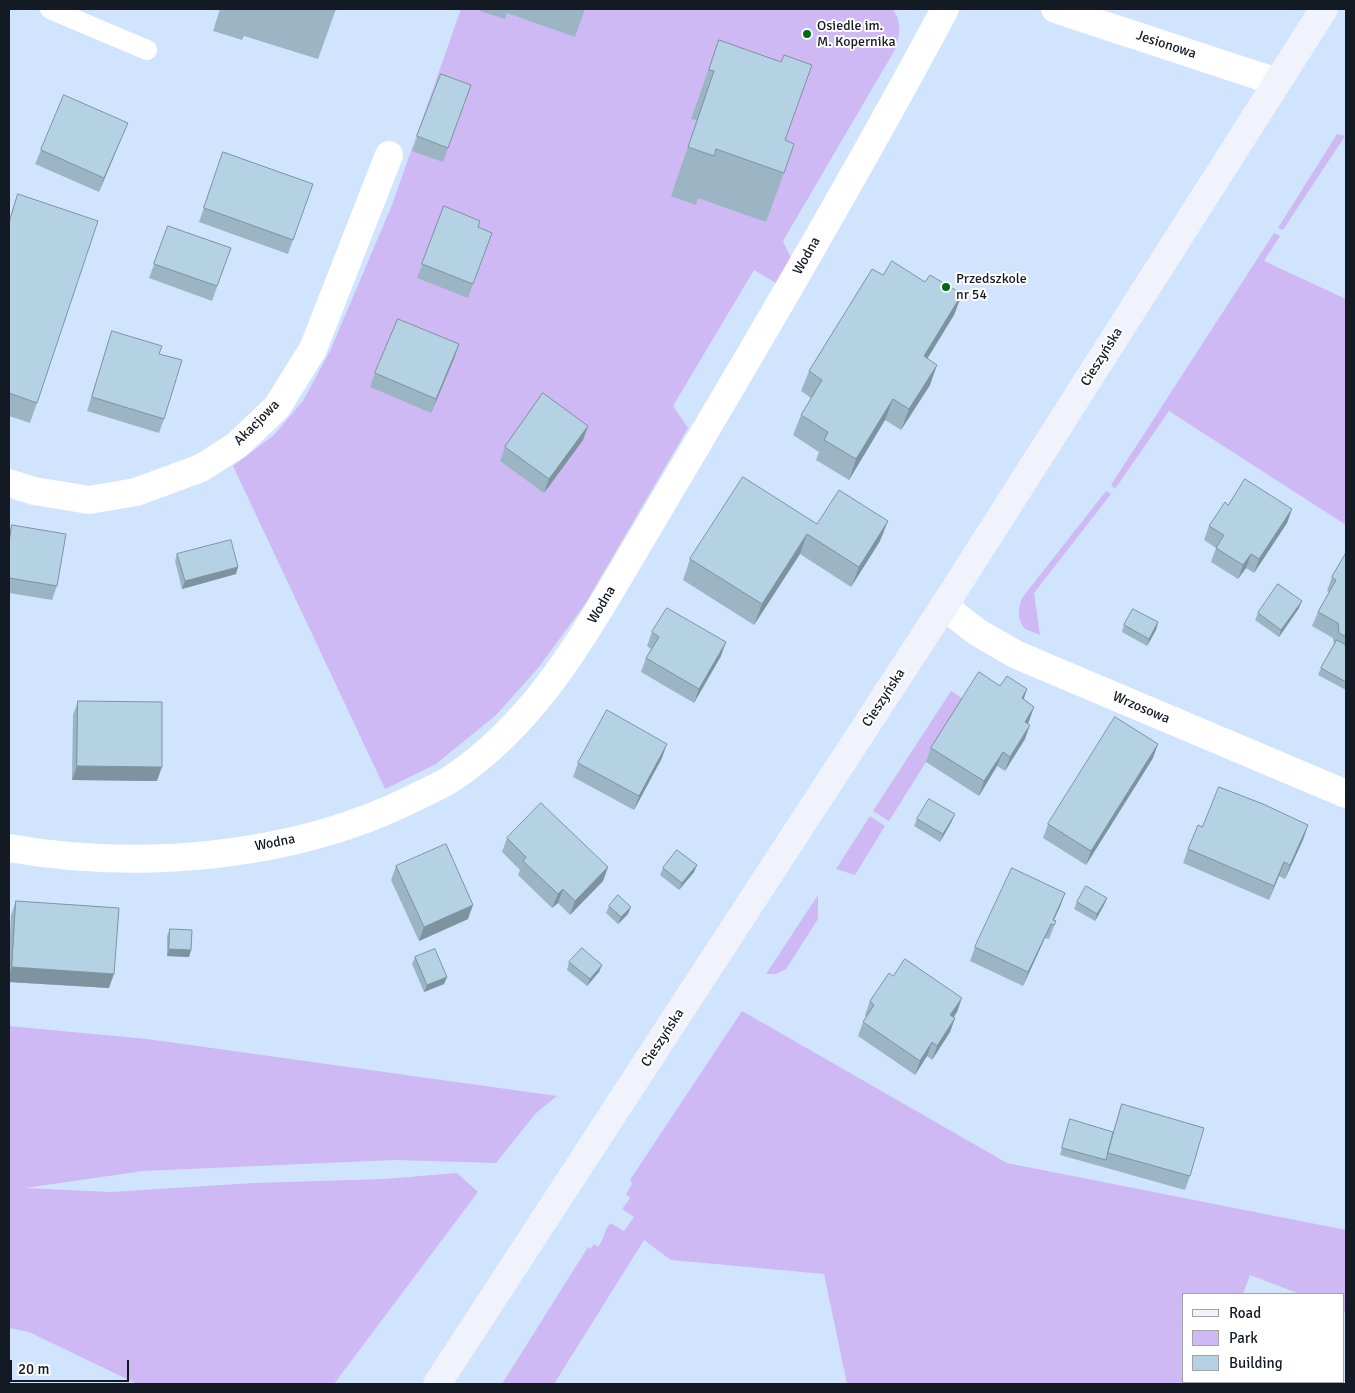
<!DOCTYPE html>
<html>
<head>
<meta charset="utf-8">
<style>
	body { margin:0 }
	#map { position:relative; width:1355px; height:1393px; overflow:hidden; background:#d1e4fe; font-family:Signika,sans-serif }
	canvas { display:block }
	.frame { position:absolute; inset:0; border:10px solid #131a23; pointer-events:none }
	.legend { position:absolute; left:1182px; top:1293px; width:162px; height:90px; box-sizing:border-box; background:#fff; border:1px solid #a1a3a7; margin:0; padding:6px 9px; list-style:none; font-size:15px; color:#131a23 }
	.legend li { display:flex; align-items:center; gap:10px; height:25px }
	.legend b { width:25px; border:1px solid #a1a3a7 }
	.scale { position:absolute; left:10px; top:1360px; width:119px; height:22px; box-sizing:border-box; border:2px solid #131a23; border-top:0; padding-left:6px; font-size:15px; line-height:18px; white-space:nowrap; color:#131a23; -webkit-text-stroke:4px #fff; paint-order:stroke }
</style>
</head>
<body>
<div id="map">
<canvas width="1355" height="1393"></canvas>
<div class="frame"></div>
<ul class="legend">
<li><b style="height:6px;background:#f0f2fc"></b>Road</li>
<li><b style="height:14px;background:#ceb9f4"></b>Park</li>
<li><b style="height:14px;background:#b4d2e4"></b>Building</li>
</ul>
<div class="scale">20 m</div>
</div>
<script>
const context = document.querySelector('canvas').getContext('2d');
context.lineJoin = 'round';
function fill(path, color) {
  context.fillStyle = color;
  context.fill(path, 'evenodd');
}
function stroke(path, color, width, dash) {
  context.strokeStyle = color;
  context.lineWidth = width;
  context.lineCap = dash ? 'butt' : 'round';
  context.setLineDash(dash || []);
  context.stroke(path);
}
function label(font, color, halo, rows, align = 'center') {
  context.font = font + ' Signika,sans-serif';
  context.lineWidth = 4;
  context.setLineDash([]);
  context.textBaseline = 'middle';
  context.strokeStyle = halo;
  context.fillStyle = color;
  for (const [text, x, y, turn = 0] of rows) {
    context.save();
    context.translate(x, y);
    context.rotate((+turn || 0) * Math.PI / 180);
    context.textAlign = isNaN(turn) ? turn : align;
    if (halo) context.strokeText(text, 0, 0);
    context.fillText(text, 0, 0);
    context.restore();
  }
}
const green = new Path2D(`
	M461 9H892C902 20 900 34 896 48L783 241 791 258 776 283 754 270 673 406 688 428 585 604 539 667 496 715 436 764 385 789 233 466 274 435 303 401 330 351 392 205Z
	M1337 134 1345 136 1283 230 1278 228Z
	M1274 233 1280 236 1264 261 1346 299V525L1169 411 1115 489 1111 485Z
	M1106 491 1111 494 1034 593 1040 635 1025 629C1017 619 1018 610 1022 598Z
	M951 691 965 700 889 821 873 811Z
	M870 816 885 826 855 875 836 869Z
	M818 895V919L786 969 776 974H766Z
	M742 1011 1007 1163 1346 1230V1312L1344 1311V1294H1300L1250 1275 1243 1294H1184V1382H1212L1211 1384H847L824 1274 671 1260 644 1240 554 1384H502L588 1247 590 1249 594 1244 598 1247C604 1239 604 1231 610 1223L624 1231 634 1217 622 1209 630 1198 626 1194 632 1184 630 1180Z
	M9 1026 147 1039 557 1096 536 1113 496 1163 395 1160 143 1171 25 1188 111 1192 254 1183 384 1179 457 1173 478 1192 334 1384H137L29 1332 9 1328Z`);
const service = new Path2D(`
	M50 9 147 50`);
const minor = new Path2D(`
	M1055 9 1277 82
	M9 483 34 491 89 500 136 492 201 468 237 445 277 407 313 349 389 155
	M944 606 977 632 1017 655 1346 794
	M9 848C140 871 294 858 414 798 426 792 440 786 451 779 528 728 576 650 621 573 646 531 671 489 695 448 781 303 866 157 945 9`);
const secondary = new Path2D(`
	M437 1384 944 606 1324 9`);
const wall = new Path2D(`
	M220 9H336L318 59 244 36 242 40 213 31Z
	M480 9H585L575 37 507 13 505 19 480 11Z
	M719 40 785 140 784 173 766 222 698 198 696 205 671 196 697 120 691 119Z
	M441 74 471 85 443 162 412 151Z
	M122 137 99 192 35 164 41 150Z
	M223 152 313 184 288 254 199 222Z
	M18 194 37 403 30 423 9 416V221Z
	M444 206 478 227 492 233 468 298 417 278Z
	M168 226 231 248 212 301 149 278Z
	M883 275 925 282 962 294 954 315 927 359 930 385 901 430 885 420 849 480 816 460 819 452 793 435 801 415 811 398 801 391 809 371Z
	M112 331 159 354 164 419 159 433 87 411Z
	M454 359 431 413 370 387 375 373Z
	M588 426 583 440 544 493 500 461 505 447Z
	M1228 505 1292 509 1287 523 1254 573 1246 568 1238 579 1211 562 1216 548 1204 540 1209 526Z
	M817 524 880 541 851 587 800 554 754 625 683 580 690 559Z
	M12 525 57 586 52 600 9 593V533Z
	M1346 553V690L1318 675 1321 668 1334 645 1333 638 1312 626 1318 612 1329 592 1327 591 1332 577Z
	M177 554 236 574 182 589 175 561Z
	M1299 608 1279 637 1255 620 1258 613Z
	M1158 622 1156 630 1147 646 1122 632 1124 625Z
	M652 632 721 656 694 703 641 672 646 658 651 649 647 646Z
	M1000 686 1027 689 1024 699 1034 707 1028 724 1025 739 1005 771 997 766 979 796 926 762 931 748Z
	M78 701 157 781 72 780 73 715Z
	M662 758 634 810 573 777 578 763Z
	M1153 758 1086 865 1043 838 1048 824Z
	M917 819 952 821 940 842 914 826Z
	M1308 825 1303 840 1285 879 1279 876 1269 900 1183 863 1188 849 1202 827Z
	M507 838 608 867 603 881 570 915 558 903 552 908 518 875 520 870 502 852Z
	M697 865 694 872 679 890 660 875 663 868Z
	M396 866 468 919 419 941 391 880Z
	M1065 893 1054 920 1056 921 1049 939 1045 938 1023 986 970 961 975 947Z
	M1107 898 1104 905 1095 921 1074 909 1077 902Z
	M16 901 109 988 9 982V948L11 915Z
	M609 906 628 914 618 924 606 913Z
	M170 929 191 950 189 957 167 956V936Z
	M415 957 447 977 444 984 424 992 412 964Z
	M569 962 602 965 599 972 587 986 567 970Z
	M870 1001 957 1012 954 1017 955 1018 950 1032 932 1060 927 1056 915 1075 858 1036 863 1022 866 1017 865 1015Z
	M1122 1104 1190 1176 1185 1190 1103 1167 1060 1155 1070 1119 1112 1136Z`);
const shadedWall = new Path2D(`
	M128 123 122 137 99 192 104 178Z
	M962 294 954 315 916 377 924 356Z
	M459 344 454 359 431 413 436 399Z
	M937 365 930 385 901 430 909 409Z
	M893 399 885 420 849 480 856 459Z
	M588 426 583 440 544 493 549 479Z
	M1292 509 1287 523 1254 573 1259 559Z
	M888 521 880 541 851 587 859 567Z
	M807 534 800 554 754 625 762 604Z
	M1251 554 1246 568 1238 579 1243 565Z
	M238 567 236 574 182 589 185 581Z
	M1302 601 1299 608 1279 637 1281 630Z
	M1158 622 1156 630 1147 646 1149 639Z
	M726 642 721 656 694 703 699 689Z
	M1027 689 1022 703V698Z
	M1034 707 1029 721 1020 736 1025 722Z
	M1030 725 1025 739 1005 771 1010 757Z
	M667 744 662 758 634 810 639 796Z
	M1158 744 1153 758 1086 865 1091 851Z
	M1003 752 997 766 979 796 984 781Z
	M77 766 162 767 157 781 72 780Z
	M955 814 952 821 940 842 943 834Z
	M1308 825 1303 840 1285 879 1290 865Z
	M1284 862 1279 876 1269 900 1274 886Z
	M697 865 694 872 679 890 682 883Z
	M608 867 603 881 570 915 575 901Z
	M563 889 558 903 552 908 558 894Z
	M1065 893 1060 907 1052 924H1051Z
	M1107 898 1104 905 1095 921 1097 914Z
	M473 905 468 919 419 941 424 927Z
	M631 907 628 914 618 924 621 917Z
	M1051 924 1045 938 1023 986 1028 972Z
	M169 949 191 950 189 957 167 956Z
	M602 965 599 972 587 986 590 979Z
	M12 967 114 974 109 988 9 982V976Z
	M447 977 444 984 424 992 427 985Z
	M962 998 957 1012 945 1029 950 1015Z
	M955 1018 950 1032 932 1060 937 1046Z
	M932 1042 927 1056 915 1075 920 1061Z`);
const building = new Path2D(`
	M719 40 781 62 784 55 812 65 785 140 794 144 784 173 716 149 714 156 688 147 714 71 709 70Z
	M441 74 471 85 448 148 417 136Z
	M64 95 128 123 104 178 41 150Z
	M223 152 313 184 293 240 204 208Z
	M18 194 98 221 37 403 9 393V223Z
	M444 206 480 221 478 227 492 233 473 284 422 264Z
	M168 226 231 248 217 286 154 264Z
	M892 261 925 282 930 275 962 294 924 356 937 365 909 409 893 399 856 459 824 440 828 432 801 415 822 380 809 371 872 269 883 275Z
	M398 319 459 344 436 399 375 373Z
	M112 331 162 346 159 354 182 360 164 419 92 397Z
	M543 393 588 426 549 479 505 447Z
	M743 477 817 524 839 490 888 521 859 567 807 534 762 604 690 559Z
	M1245 479 1292 509 1259 559 1251 554 1243 565 1216 548 1224 535 1209 526 1225 502 1228 505Z
	M12 525 66 534 57 586 9 578V543Z
	M231 540 238 567 185 581 177 554Z
	M1346 553V637L1339 633 1338 623 1318 612 1336 580 1332 577Z
	M1278 584 1302 601 1281 630 1258 613Z
	M667 608 726 642 699 689 646 658 659 637 652 632Z
	M1133 609 1158 622 1149 639 1124 625Z
	M1337 640 1346 645V682L1321 668Z
	M979 672 1000 686 1007 676 1027 689 1022 698 1034 707 1025 722 1030 725 1010 757 1003 752 984 781 931 748Z
	M78 701 162 702V767L77 766Z
	M607 710 667 744 639 796 578 763Z
	M1115 717 1158 744 1091 851 1048 824Z
	M1219 787 1263 804 1308 825 1290 865 1284 862 1274 886 1188 849 1198 825 1202 827Z
	M929 799 955 814 943 834 917 819Z
	M541 803 608 867 575 901 563 889 558 894 523 861 526 857 507 838Z
	M446 844 473 905 424 927 396 866Z
	M677 850 697 865 682 883 663 868Z
	M1012 868 1065 893 1053 920 1056 921 1054 925 1051 924 1028 972 975 947Z
	M1086 886 1107 898 1097 914 1077 902Z
	M618 895 631 907 621 917 609 906Z
	M16 901 119 908 114 974 12 967Z
	M170 929 192 930 191 950 169 949Z
	M582 948 602 965 590 979 569 962Z
	M435 949 447 977 427 985 415 957Z
	M905 959 962 998 950 1015 955 1018 937 1046 932 1042 920 1061 863 1022 874 1005 870 1001 889 973 893 976Z
	M1122 1104 1204 1128 1190 1176 1108 1153Z
	M1070 1119 1113 1132 1106 1160 1062 1148Z`);
const markers = [
	[807,34,5,"#006916"],
	[946,287,5,"#006916"]
];
const poiNames = [
	["Osiedle im.",817,26],
	["M. Kopernika",817,42],
	["Przedszkole",956,279],
	["nr 54",956,295]
];
const streetNames = [
	["Jesionowa",1166,45,18],
	["Wodna",807,256,-61],
	["Cieszyńska",1102,357,-58],
	["Akacjowa",257,423,-45],
	["Wodna",602,605,-59],
	["Cieszyńska",884,698,-57],
	["Wrzosowa",1141,708,23],
	["Wodna",275,843,-11],
	["Cieszyńska",663,1038,-57]
];
fill(green, '#ceb9f4');
stroke(service, '#fff', 20);
stroke(minor, '#fff', 28);
stroke(secondary, '#f0f2fc', 28);
fill(wall, '#9bb5c4');
fill(shadedWall, '#7e93a0');
fill(building, '#b4d2e4');
stroke(building, '#7e93a0', 1);
for (const [x, y, r, color] of markers) {
  const dot = new Path2D();
  dot.arc(x, y, r, 0, 2 * Math.PI);
  context.fillStyle = color;
  context.fill(dot);
  stroke(dot, '#fff', 2);
}
label('14px', '#131a23', '#fff', poiNames, 'left');
label('14px', '#131a23', '#fff', streetNames);
</script>
</body>
</html>
